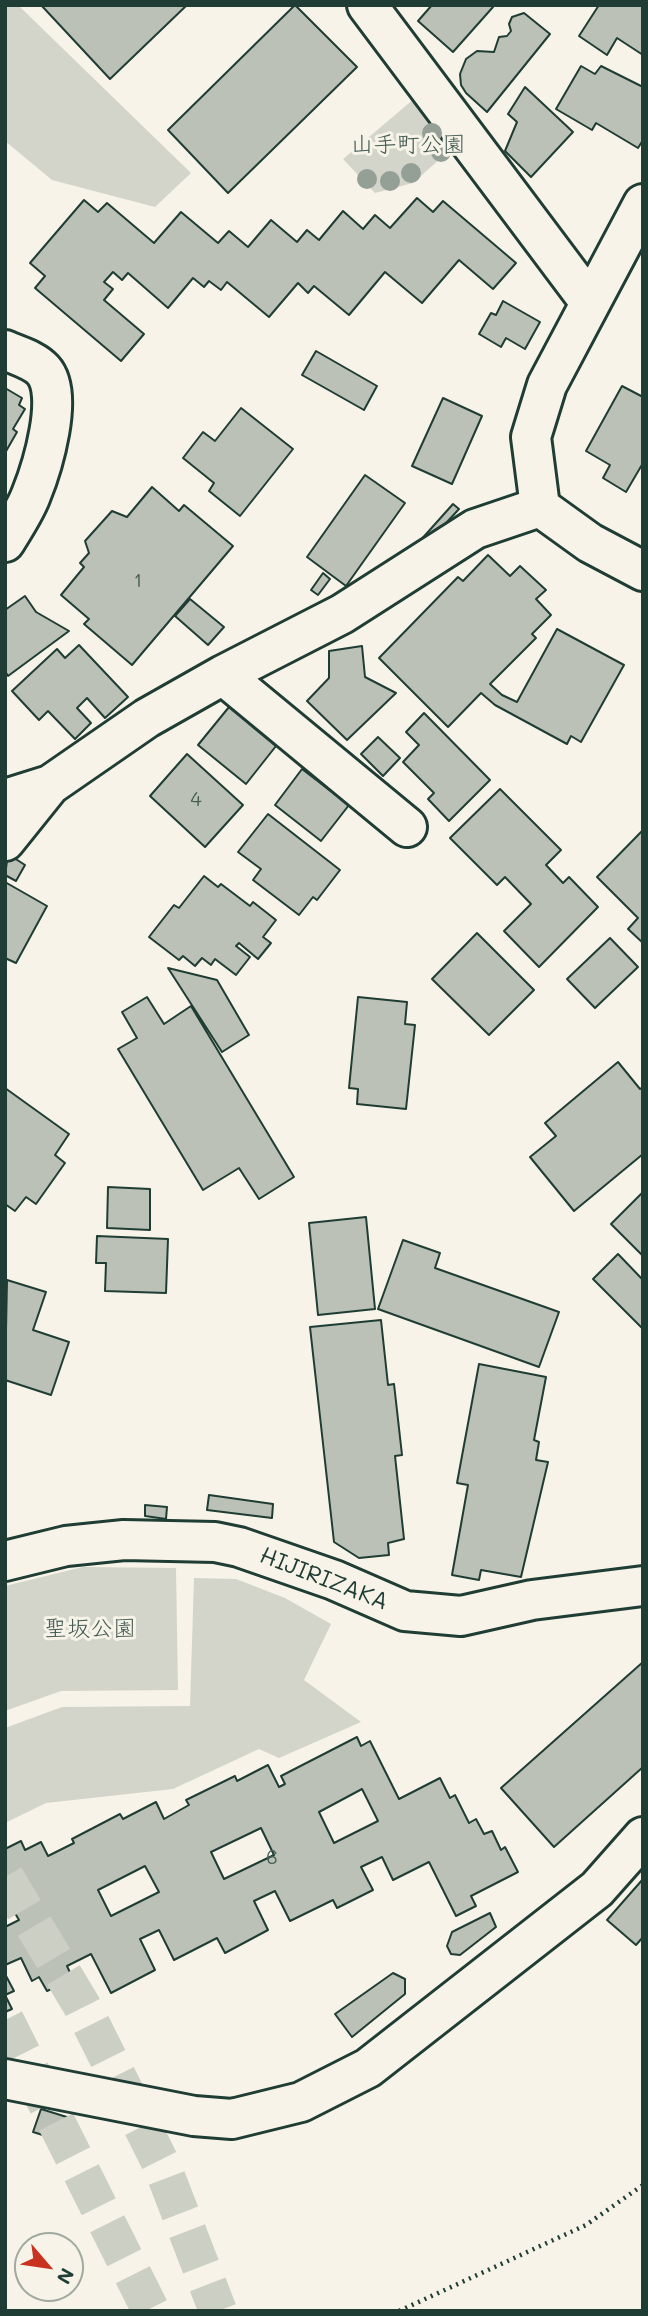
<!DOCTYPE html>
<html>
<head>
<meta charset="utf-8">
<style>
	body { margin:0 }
	#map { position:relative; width:648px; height:2316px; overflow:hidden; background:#f7f3e8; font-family:Mali,sans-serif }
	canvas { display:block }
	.frame { position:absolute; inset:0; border:7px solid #1f3d34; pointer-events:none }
	.north { position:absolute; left:14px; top:2232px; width:70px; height:70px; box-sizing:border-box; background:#f7f3e8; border:2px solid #a1aaa0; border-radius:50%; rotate:119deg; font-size:19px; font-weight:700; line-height:28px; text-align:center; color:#1f3d34 }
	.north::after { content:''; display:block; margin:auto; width:24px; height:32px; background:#c8321e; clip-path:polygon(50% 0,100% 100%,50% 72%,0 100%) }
</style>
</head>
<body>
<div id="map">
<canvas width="648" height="2316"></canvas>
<div class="frame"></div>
<div class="north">N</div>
</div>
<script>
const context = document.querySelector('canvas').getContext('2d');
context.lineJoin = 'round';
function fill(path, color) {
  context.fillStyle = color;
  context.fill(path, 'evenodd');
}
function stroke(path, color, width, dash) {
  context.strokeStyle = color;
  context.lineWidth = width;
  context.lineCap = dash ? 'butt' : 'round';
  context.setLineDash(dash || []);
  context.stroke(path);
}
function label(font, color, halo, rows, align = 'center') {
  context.font = font + ' Mali,"Klee One",sans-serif';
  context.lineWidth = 6;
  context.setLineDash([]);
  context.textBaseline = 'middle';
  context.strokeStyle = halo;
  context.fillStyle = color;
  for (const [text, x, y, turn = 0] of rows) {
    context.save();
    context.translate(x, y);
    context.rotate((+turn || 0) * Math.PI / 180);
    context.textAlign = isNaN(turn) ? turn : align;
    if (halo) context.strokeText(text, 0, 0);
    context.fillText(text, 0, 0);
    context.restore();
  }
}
const green = new Path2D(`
	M5 5H18L191 173 155 207 52 180 5 141Z
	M415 98 451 149 413 183 375 193 343 159Z
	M83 1567 176 1568 178 1690 61 1691 5 1711V1586Z
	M194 1578 236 1579 285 1598 331 1624 304 1680 361 1722 279 1758 259 1749 173 1789 46 1803 5 1823V1728L62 1707 190 1706Z`);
const building = new Path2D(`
	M41 5H187L110 79Z
	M295 5 357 67 228 193 168 130Z
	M432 5H491L493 7 453 52 418 21Z
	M599 5H643V55L617 38 607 55 579 36Z
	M524 13 550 34 487 112 466 93 461 85 460 74 466 59 477 51 494 52 499 37 507 36 511 31 509 24 512 17Z
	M581 66 595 74 601 66 643 87V140L638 148 596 123 592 130 556 109Z
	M525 87 573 132 531 177 505 151 517 122 508 114Z
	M417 198 433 212 443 201 516 263 493 289 459 260 422 303 385 272 349 315 314 286 308 293 298 283 269 317 227 282 221 290 209 281 204 287 193 278 168 308 128 273 122 280 113 272 104 282 113 289 104 300 144 334 121 361 35 288 45 276 30 263 84 200 98 212 107 203 154 243 181 212 218 243 229 231 248 247 271 220 297 242 307 230 319 240 343 211 363 229 375 215 390 228Z
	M503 301 540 322 525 349 506 338 501 347 479 334 491 313 496 315Z
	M316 351 377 386 364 410 302 375Z
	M622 386 643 397V463L626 492 603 478 610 465 586 451Z
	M5 388 22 398 19 405 25 409 13 429 17 432 5 453Z
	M443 398 482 416 452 484 412 466Z
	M241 408 293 449 240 516 209 491 214 483 183 458 203 432 215 441Z
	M365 475 405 503 346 586 307 557Z
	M152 487 179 511 184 505 233 546 132 665 84 624 89 619 61 595 84 567 80 563 89 553 85 541 112 511 127 517Z
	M453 504 459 509 424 547 419 542Z
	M488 555 510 576 520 566 546 590 536 599 551 615 532 634 536 638 490 684 502 695 517 702 557 629 624 665 581 742 571 736 567 744 495 705 481 693 448 727 379 658 458 577 463 581Z
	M323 573 330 579 318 595 311 590Z
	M25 596 36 612 69 631 8 676 5 671V610Z
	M190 599 224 627 208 645 175 616Z
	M79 645 128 697 105 718 87 698 77 708 91 723 75 739 48 711 39 720 12 691 57 649 65 658Z
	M362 646 365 677 396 693 347 740 307 701 329 678V651Z
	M229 707 276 746 246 784 198 745Z
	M424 713 490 780 449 821 428 799 434 793 403 762 419 745 406 732Z
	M378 737 400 758 383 776 361 754Z
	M187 754 243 805 205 847 150 796Z
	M302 769 349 805 321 841 275 805Z
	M500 789 561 850 546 865 563 883 569 877 598 907 539 967 504 931 531 904 505 877 497 885 450 838Z
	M268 814 340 870 317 900 313 897 299 915 253 880 261 869 238 852Z
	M643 830V943L628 929 638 918 597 877Z
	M8 854 25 865 16 881 5 875Z
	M204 876 218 887 221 884 250 906 253 902 276 920 263 937 271 943 258 959 239 943 236 946 250 957 236 975 215 959 211 965 202 958 195 966 183 956 179 960 149 937 174 905 179 908Z
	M5 882 47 906 16 963 5 958Z
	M477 933 534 990 489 1035 432 979Z
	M610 938 638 967 595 1008 567 979Z
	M168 968 217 980 249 1035 222 1052Z
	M147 997 164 1024 191 1006 294 1177 259 1199 239 1168 203 1190 118 1049 137 1038 122 1012Z
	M358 997 407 1002 405 1024 415 1025 406 1109 357 1104 358 1089 349 1088Z
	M618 1062 640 1089 643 1087V1154L574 1211 530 1157 556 1136 545 1123Z
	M5 1088 69 1134 55 1155 65 1163 36 1204 26 1197 15 1211 5 1204Z
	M108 1187 150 1189V1230L107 1228Z
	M642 1193 643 1194V1256L611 1224Z
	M366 1217 375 1309 318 1315 309 1223Z
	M97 1236 168 1239 166 1293 105 1291 106 1263H96Z
	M403 1240 440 1253 435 1268 559 1312 539 1367 378 1309Z
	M618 1254 643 1280V1329L593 1279Z
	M7 1280 46 1292 33 1330 69 1342 51 1395 5 1380Z
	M381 1320 388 1385 394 1384 402 1455 395 1456 404 1539 388 1543 389 1555 359 1558 334 1542 310 1327Z
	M479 1364 546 1377 534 1440 539 1442 536 1460 548 1462 521 1577 481 1570 479 1580 452 1575 468 1485 457 1483Z
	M209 1495 273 1504 272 1518 207 1510Z
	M145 1505 167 1507 166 1519 145 1516Z
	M643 1662V1767L554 1847 501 1788Z
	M357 1737 361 1746 370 1741 399 1799 440 1778 450 1798 455 1795 469 1823 476 1819 484 1834 492 1831 501 1850 505 1847 518 1872 471 1896 476 1906 456 1916 429 1862 393 1880 382 1857 361 1867 373 1890 337 1908 333 1900 290 1921 275 1891 254 1901 268 1930 225 1953 217 1938 174 1960 159 1930 140 1939 155 1970 111 1993 91 1954 67 1966 73 1979 47 1991 39 1977 32 1981 21 1958 5 1965V1927L19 1920 5 1896V1849L21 1841 25 1850 41 1842 48 1856 74 1843 72 1839 120 1814 123 1819 156 1802 164 1819 189 1805 186 1800 235 1776 237 1781 268 1765 279 1787 285 1784 281 1776ZM362 1789 378 1821 334 1843 319 1812ZM261 1828 274 1855 224 1879 211 1852ZM145 1866 159 1892 111 1916 98 1890Z
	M643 1879V1937L636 1945 607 1920Z
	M490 1913 496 1927 460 1955 451 1954 447 1946 452 1932Z
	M393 1973 405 1979V1994L352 2037 335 2014Z
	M5 1974 14 1991 5 1995 12 2009 5 2012Z
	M41 2109 70 2118 62 2141 33 2132Z`);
const minorTunnel = new Path2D(`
	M5 1877 82 2006 162 2166 218 2311
	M5 2020 151 2311`);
const path = new Path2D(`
	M399 2311 586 2225 643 2185`);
const minor = new Path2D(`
	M367 5 589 301
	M5 350C18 356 34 360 43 370 65 394 42 468 31 495 25 511 14 527 5 542
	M540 507 590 543 643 571
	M223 675 407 827
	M5 799 50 785 147 718 223 675 342 614 475 529 540 507 531 437 547 385 643 204
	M5 841 50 785
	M5 1561 66 1546 124 1540 215 1542 239 1547 334 1580 405 1611 461 1616 532 1600 643 1586
	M5 2079 194 2116 232 2119 301 2102 368 2068 597 1889 643 1837`);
const trees = [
	[432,133],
	[441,152],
	[411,173],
	[367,179],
	[390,181]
];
const numberNames = [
	["1",138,581],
	["4",196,800],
	["6",272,1858]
];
const parkNames = [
	["山手町公園",408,145],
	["聖坂公園",90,1629]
];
const streetNames = [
	["HIJIRIZAKA",324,1579,21]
];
fill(green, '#d3d5ca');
fill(building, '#bbc1b6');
stroke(building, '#1f3d34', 2);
stroke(minorTunnel, '#cccfc4', 38, [38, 19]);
stroke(minor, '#1f3d34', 44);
stroke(path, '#1f3d34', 4.5, [2, 5]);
stroke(minor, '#f7f3e8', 38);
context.fillStyle = '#949f96';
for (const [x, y] of trees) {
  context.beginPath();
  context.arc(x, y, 10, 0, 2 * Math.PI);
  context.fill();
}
label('19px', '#465e54', null, numberNames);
label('23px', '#435b52', '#f7f3e8', parkNames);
label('23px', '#1f3d34', '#f7f3e8', streetNames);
</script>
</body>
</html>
